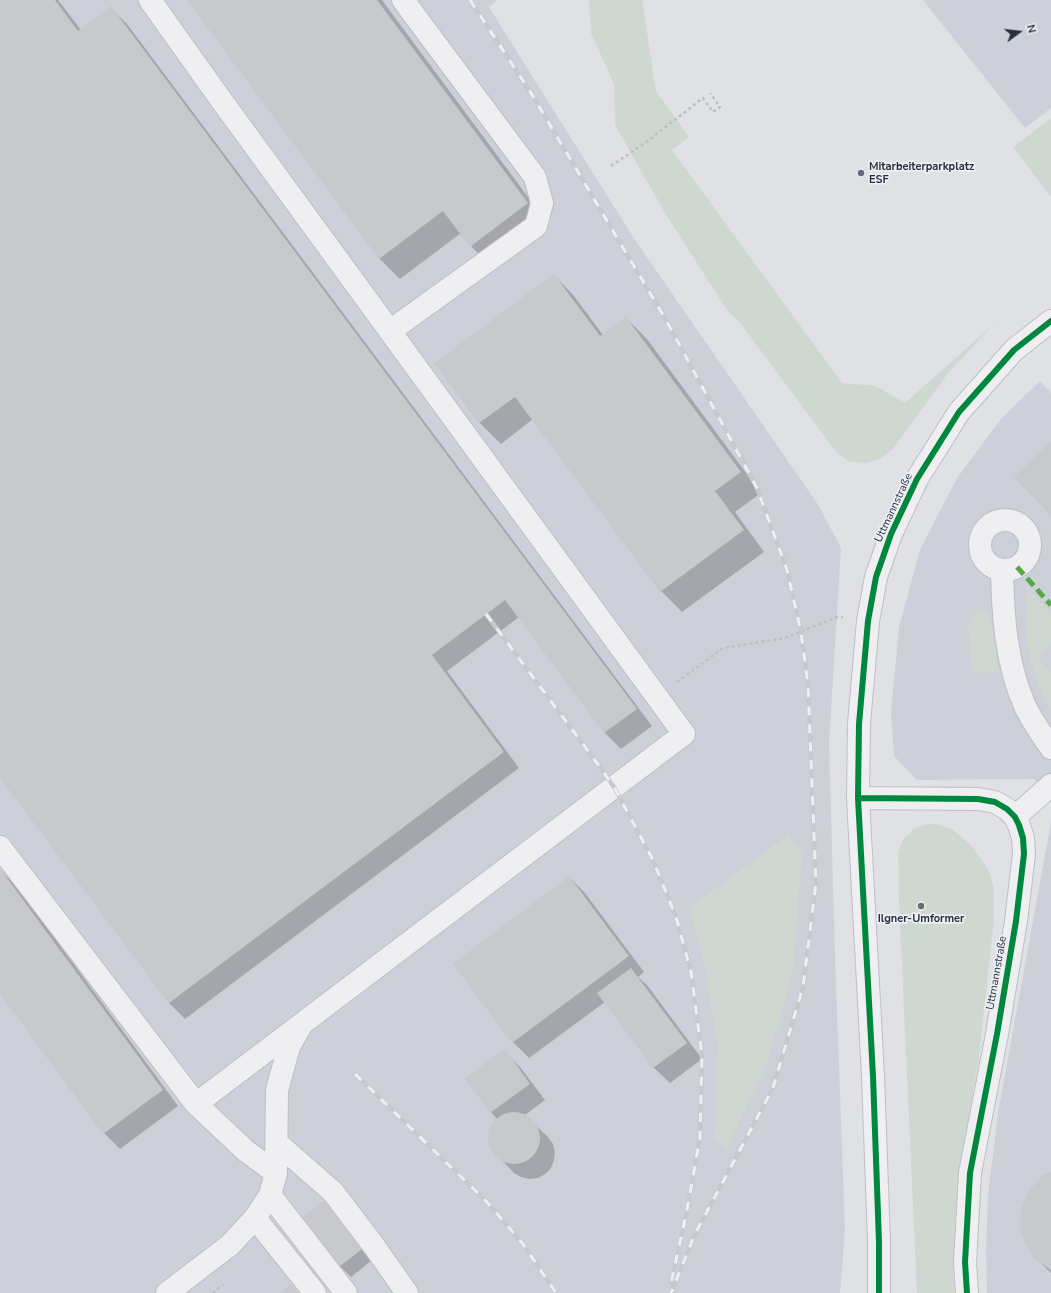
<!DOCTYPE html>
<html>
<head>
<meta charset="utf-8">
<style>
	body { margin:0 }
	#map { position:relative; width:1051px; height:1293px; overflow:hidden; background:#dfe1e5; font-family:"Nunito Sans",sans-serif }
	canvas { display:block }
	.north { position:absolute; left:999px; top:12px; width:40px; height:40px; -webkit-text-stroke:3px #eceff4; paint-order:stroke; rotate:75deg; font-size:11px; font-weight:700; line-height:16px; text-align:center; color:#272e3d }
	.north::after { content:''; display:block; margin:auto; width:14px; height:18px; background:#272e3d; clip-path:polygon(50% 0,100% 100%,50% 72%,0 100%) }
</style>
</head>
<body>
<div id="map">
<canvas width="1051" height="1293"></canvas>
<div class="north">N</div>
</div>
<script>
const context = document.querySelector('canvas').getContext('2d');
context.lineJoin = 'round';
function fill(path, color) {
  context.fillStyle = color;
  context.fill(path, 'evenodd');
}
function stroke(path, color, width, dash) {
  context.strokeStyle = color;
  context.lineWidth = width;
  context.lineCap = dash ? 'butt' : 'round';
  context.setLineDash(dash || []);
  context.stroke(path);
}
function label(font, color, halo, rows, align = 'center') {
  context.font = font + ' "Nunito Sans",sans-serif';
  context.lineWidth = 3.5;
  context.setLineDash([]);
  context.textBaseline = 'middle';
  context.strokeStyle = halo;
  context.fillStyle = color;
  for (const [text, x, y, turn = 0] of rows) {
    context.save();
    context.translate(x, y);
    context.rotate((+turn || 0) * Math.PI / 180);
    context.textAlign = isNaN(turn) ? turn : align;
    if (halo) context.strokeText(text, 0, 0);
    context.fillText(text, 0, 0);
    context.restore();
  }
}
const built = new Path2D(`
	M0 0H497L489 7 635 240 819 506 841 548 829 743 835 956 845 1231 840 1293H0Z
	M923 0H1051V108L1025 128Z
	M1040 381 1051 393V803L1034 779 917 780 894 756 891 712 899 627 920 550 957 478 1001 419Z
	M1051 822V1293H987L986 1249 988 1195 998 1113Z`);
const green = new Path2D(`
	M589 0H642L656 91 689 137 672 150 842 383 876 386 905 403 1003 316 989 329 946 376 892 450 878 460 866 463 850 462 837 453 741 324 727 310 665 213 615 125 614 84 591 33Z
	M1051 118V197L1013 147Z
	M1027 587 1051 614V643L1037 657 1051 672V711C1042 694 1034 675 1030 656 1025 635 1027 609 1027 587Z
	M979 611 985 612 990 617 999 672 972 673 968 623 973 615Z
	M929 824 941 825 952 829 971 845 988 869 994 888V919L978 1063 962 1158 956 1209 954 1273 955 1293H917L899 901 898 852 904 838 915 828Z
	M788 835 802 853 793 972 767 1063 727 1148 715 1140 717 1044 705 965 690 908Z`);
const shadow = new Path2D(`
	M0 0H58L81 30 111 8 127 24 652 726 621 749 605 733 519 617 447 671 519 768 185 1019 169 1003 0 776Z
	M188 0H382L548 224 491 267 471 246 461 233 400 279 379 258Z
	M554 275 574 296 603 335 626 318 647 339 761 493 735 512 764 552 682 612 661 591 533 419 501 444 480 423 436 363Z
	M1 871 17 887 178 1106 120 1149 104 1133 0 992Z
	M569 877 585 893 644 972 638 977 647 985 702 1059 670 1083 654 1068 605 1002 529 1058 513 1042 454 964Z
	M504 1051 520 1067 545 1100 525 1115 548 1137 553 1144 555 1152 554 1160 551 1168 545 1174 538 1178 529 1179 521 1177 514 1173 492 1150 489 1142V1134L491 1126 497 1119 491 1112 466 1079Z
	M1051 1173V1273L1036 1258Z
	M328 1199 376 1257 351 1277 340 1266Z`);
const building = new Path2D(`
	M0 0H55L78 31 111 6 637 709 604 733 505 600 432 655 504 752 169 1003 0 778Z
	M187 0H377L528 203 470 247 443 211 379 259Z
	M554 274 600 336 626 317 741 472 715 491 744 530 660 592 515 397 479 423 434 363Z
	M1051 442V516L1014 477Z
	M1 870 163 1090 103 1134 0 994V871Z
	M569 876 629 956 512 1043 453 964Z
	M631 968 687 1043 653 1068 597 993Z
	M505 1049 530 1084 490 1113 465 1078Z
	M488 1138a26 26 0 1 1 52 0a26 26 0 1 1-52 0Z
	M1051 1172V1270L1035 1259 1025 1243 1020 1229 1021 1210 1028 1192 1042 1176Z
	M328 1197 366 1246 339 1267 302 1218Z
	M291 1285 298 1293H280Z`);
const path = new Path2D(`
	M611 166 645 143 703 98 713 112 720 107 710 93
	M677 682 723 648 785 638 837 617H843
	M213 1293 223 1284`);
const minor = new Path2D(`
	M390 331 536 226 542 203 535 177 403 0
	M980 545a25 25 0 1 1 50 0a25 25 0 1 1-50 0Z
	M1002 570C1003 616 1006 664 1025 706 1032 721 1042 735 1051 748
	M858 798 978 799 995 802 1007 809 1015 817 1019 825 1023 838 1024 854 1016 921 997 1034 970 1173 965 1262 967 1293
	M1015 817 1051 785
	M0 847 196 1104 684 734 219 97 150 0
	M196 1104 246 1151 276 1173
	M276 1142 333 1192 374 1246 407 1293
	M270 1195 346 1293
	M255 1218 315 1293
	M167 1293 230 1245 255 1218 270 1195 276 1173 277 1090 289 1047 300 1027
	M879 1293V1242L873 1076 858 798 859 724 868 621 876 577 891 534 917 479 959 412 1014 350 1051 321`);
const rail = new Path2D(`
	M470 0 531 93 666 320 757 488 787 570 801 632 808 685 816 883 803 987 773 1088 695 1234 671 1293
	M486 614 597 763 614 787 653 860 676 917 691 972 702 1055 700 1138 686 1215 671 1283
	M355 1074 486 1201 523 1244 556 1293`);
const quiet = new Path2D(`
	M1017 567 1051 605`);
const cycleway = new Path2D(`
	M858 798 978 799 995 802 1007 809 1015 817 1019 825 1023 838 1024 854 1016 921 997 1034 970 1173 965 1262 967 1293
	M879 1293V1242L873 1076 858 798 859 724 868 621 876 577 891 534 917 479 959 412 1014 350 1051 321`);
const markers = [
	[861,173,4,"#676d78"],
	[921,906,4,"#676d78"]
];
const poiNames = [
	["Mitarbeiterparkplatz",869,167],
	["ESF",869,180],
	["Ilgner-Umformer",921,919,"center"]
];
const streetNames = [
	["Uttmannstraße",894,508,-65],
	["Uttmannstraße",997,973,-80]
];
fill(built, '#cdd0d8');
fill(green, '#cfd8d0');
fill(shadow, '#0003');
fill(building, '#c7c9cd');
stroke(minor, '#bebfc3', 24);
stroke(path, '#bebfc5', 2.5, [3, 3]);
stroke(minor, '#efeff1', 22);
stroke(rail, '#c8c9cd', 4.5);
stroke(rail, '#eceff4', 3, [9]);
stroke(quiet, '#53ab46', 5, [10, 5]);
stroke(cycleway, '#00873e', 6);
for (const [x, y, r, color] of markers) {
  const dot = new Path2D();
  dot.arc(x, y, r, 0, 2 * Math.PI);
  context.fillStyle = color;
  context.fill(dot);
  stroke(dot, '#eceff4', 1.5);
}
label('bold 11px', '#272e3d', '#eceff4', poiNames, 'left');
label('11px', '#272e3d', '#eceff4', streetNames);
</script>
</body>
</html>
